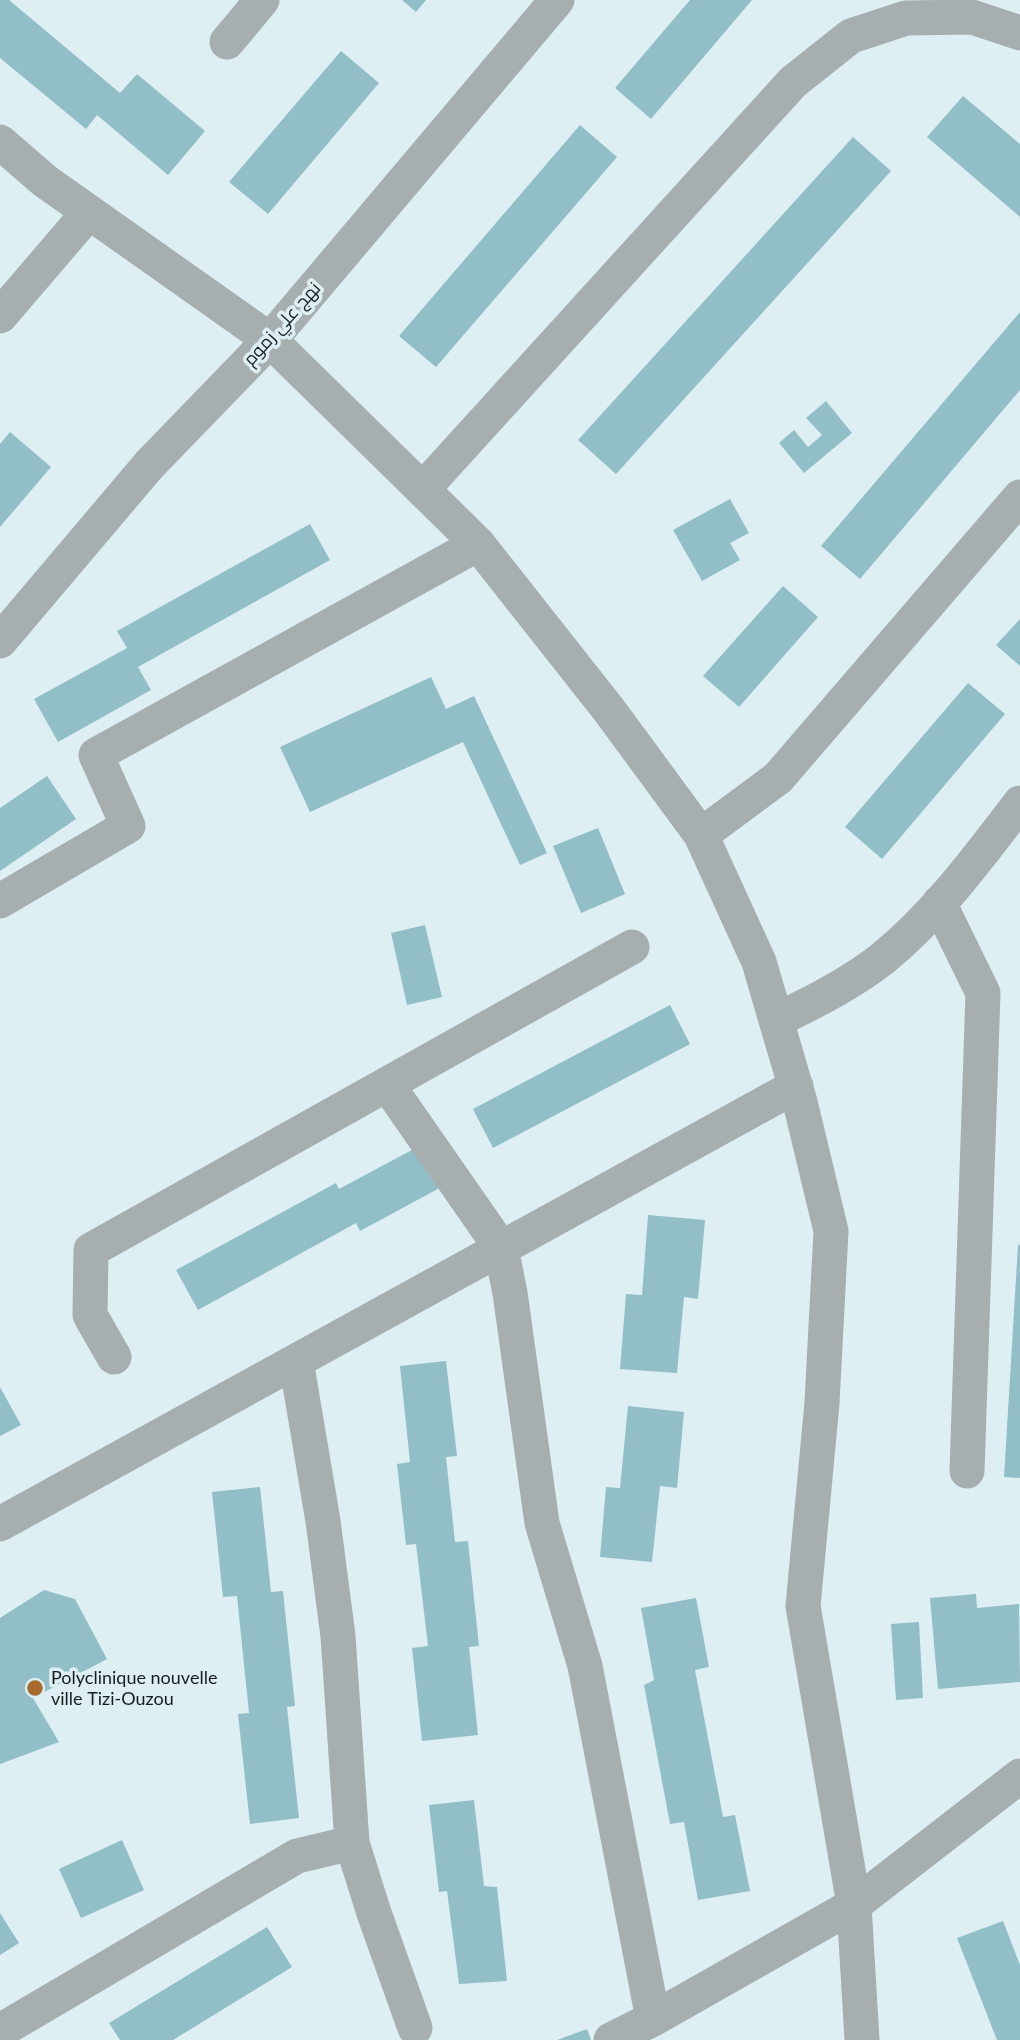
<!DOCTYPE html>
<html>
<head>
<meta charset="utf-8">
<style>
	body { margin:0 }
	canvas { display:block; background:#ddeff3 }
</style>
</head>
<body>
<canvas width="1020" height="2040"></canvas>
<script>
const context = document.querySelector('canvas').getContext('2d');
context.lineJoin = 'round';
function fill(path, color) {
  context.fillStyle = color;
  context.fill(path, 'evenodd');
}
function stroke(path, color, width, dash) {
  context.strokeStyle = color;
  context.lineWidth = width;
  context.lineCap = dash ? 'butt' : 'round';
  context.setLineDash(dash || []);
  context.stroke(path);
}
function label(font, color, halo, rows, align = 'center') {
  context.font = font + ' Lato,Cairo,sans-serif';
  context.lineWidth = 7;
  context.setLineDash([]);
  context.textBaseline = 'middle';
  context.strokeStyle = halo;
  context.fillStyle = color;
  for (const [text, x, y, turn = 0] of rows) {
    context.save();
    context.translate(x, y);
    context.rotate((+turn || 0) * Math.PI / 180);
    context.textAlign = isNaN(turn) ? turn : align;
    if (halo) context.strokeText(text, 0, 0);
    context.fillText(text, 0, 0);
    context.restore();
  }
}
const building = new Path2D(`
	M0 0H9L120 93 137 74 205 131 168 175 97 115 86 129 0 58Z
	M402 0H426L416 12Z
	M690 0H752L651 119 615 88Z
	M341 51 379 83 268 214 229 182Z
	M963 96 1020 144V217L927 137Z
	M580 125 617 157 436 367 399 336Z
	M853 137 891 171 616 474 578 440Z
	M1020 312V390L860 579 821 546Z
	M826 401 852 433 804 473 779 443 794 430 808 447 822 435 806 418Z
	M10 432 51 467 0 527V444Z
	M730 499 749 533 730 543 740 560 702 581 673 530Z
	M310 524 330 560 138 667 151 690 58 742 34 699 127 648 117 631Z
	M783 586 818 617 739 707 703 676Z
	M1020 619V666L996 645Z
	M431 677 446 709 474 696 547 853 520 865 463 742 310 812 280 747Z
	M968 683 1005 714 882 859 845 827Z
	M47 776 76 819 0 871V808Z
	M598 828 625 894 581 913 553 846Z
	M425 925 442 997 407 1005 391 933Z
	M670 1005 690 1044 493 1148 473 1109Z
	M423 1144 445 1185 360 1231 356 1223 198 1310 176 1270 336 1183 339 1189Z
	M648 1215 705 1220 698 1299 684 1297 677 1373 620 1369 626 1294 642 1295Z
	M1018 1245H1020V1478L1004 1477Z
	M446 1361 457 1456 446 1457 455 1542 468 1541 479 1646 469 1647 478 1735 422 1741 412 1648 428 1646 416 1544 406 1545 397 1464 410 1462 400 1366Z
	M0 1387 21 1425 0 1436Z
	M628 1406 684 1412 677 1488 660 1486 652 1562 600 1557 606 1487 620 1488Z
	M260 1487 271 1592 283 1591 295 1706 287 1707 299 1818 250 1824 238 1714 249 1713 237 1596 223 1597 212 1492Z
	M44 1590 75 1599 107 1659 33 1698 59 1742 0 1764V1618Z
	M976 1594 977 1608 1019 1604 1020 1682 938 1689 930 1598Z
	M696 1598 709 1667 695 1670 723 1817 735 1815 750 1891 698 1900 684 1822 670 1824 644 1685 654 1680 641 1608Z
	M919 1622 923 1698 896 1700 891 1624Z
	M474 1800 484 1886 497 1887 507 1981 459 1984 447 1891 439 1892 429 1805Z
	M122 1840 144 1890 81 1918 59 1869Z
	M0 1913 19 1943 0 1955Z
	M1003 1921 1020 1965V2040H997L957 1938Z
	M267 1927 292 1967 173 2040H120L109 2023Z
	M587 2029 591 2040H557Z`);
const minor = new Path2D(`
	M227 42 262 0
	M0 142 45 181 270 340 478 544 609 710 701 835 759 962 800 1102 831 1231 822 1403 803 1606 854 1905 862 2040
	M0 316 89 212
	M423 489 793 82 851 36 906 18 972 17 1020 33
	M0 641 149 465 270 340 557 0
	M701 835 778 778 1020 497
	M0 901 128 826 96 755 478 544
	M939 903 983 993 967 1471
	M776 1020C813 1003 850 984 882 959 936 915 978 858 1020 803
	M387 1084 501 1248 510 1293 542 1523 585 1666 653 2019
	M114 1357 90 1315 91 1250 632 947
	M296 1361 323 1521 338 1636 352 1843 374 1913 415 2028
	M0 1524 796 1086
	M0 2031 297 1856 352 1843
	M611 2040 653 2019 854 1905 1020 1776`);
const markers = [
	[35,1688,9,"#a86b2e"]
];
const streetNames = [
	["نهج علي زموم",282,324,-48]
];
const poiNames = [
	["Polyclinique nouvelle",51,1678],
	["ville Tizi-Ouzou",51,1699]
];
fill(building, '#92bec7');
stroke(minor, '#a7aeb0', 35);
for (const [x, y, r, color] of markers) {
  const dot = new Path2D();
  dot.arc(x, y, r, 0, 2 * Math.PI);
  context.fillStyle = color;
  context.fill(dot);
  stroke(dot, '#ddeff3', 2.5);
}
label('18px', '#161d1e', '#ddeff3', streetNames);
label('18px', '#161d1e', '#ddeff3', poiNames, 'left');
</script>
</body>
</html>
